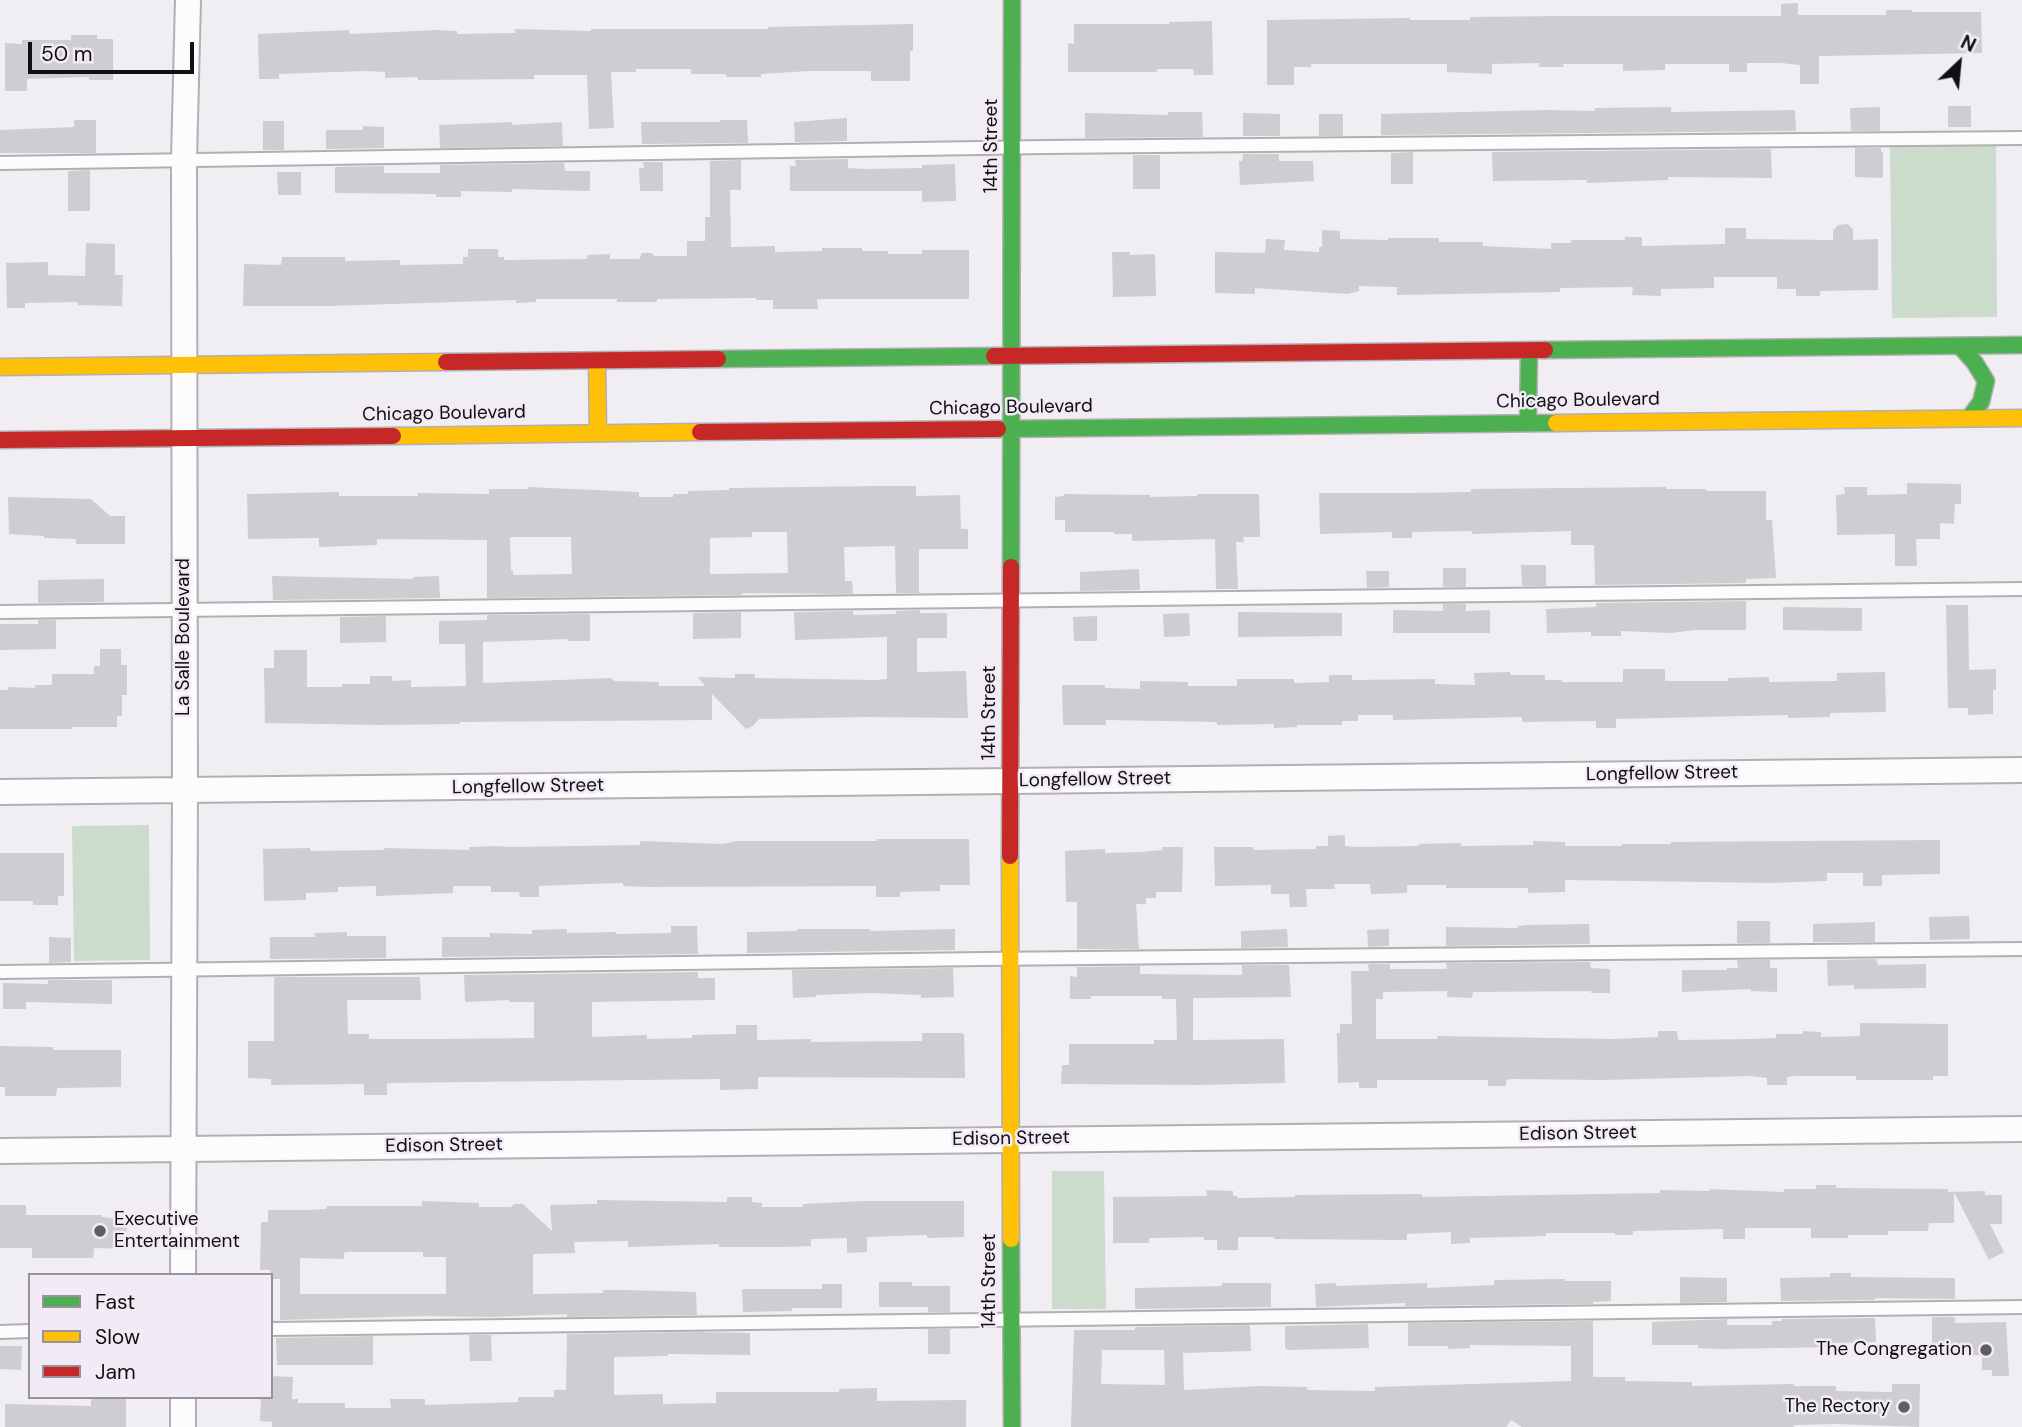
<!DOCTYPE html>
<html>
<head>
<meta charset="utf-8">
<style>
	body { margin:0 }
	#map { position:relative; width:2022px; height:1427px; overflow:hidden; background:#f1eef3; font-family:"DM Sans",sans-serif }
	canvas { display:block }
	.legend { position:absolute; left:28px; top:1273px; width:245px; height:126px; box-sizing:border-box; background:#f2ebf6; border:2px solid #98939b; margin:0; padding:9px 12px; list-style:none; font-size:21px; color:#110f13 }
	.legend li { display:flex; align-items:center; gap:14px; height:35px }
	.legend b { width:35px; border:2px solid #98939b }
	.north { position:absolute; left:1924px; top:28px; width:70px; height:70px; -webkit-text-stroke:5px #f2ebf6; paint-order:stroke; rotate:26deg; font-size:19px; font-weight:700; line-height:28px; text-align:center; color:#110f13 }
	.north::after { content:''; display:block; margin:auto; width:24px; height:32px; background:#110f13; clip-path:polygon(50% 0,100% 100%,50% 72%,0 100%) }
	.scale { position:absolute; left:28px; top:42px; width:166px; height:32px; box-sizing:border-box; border:4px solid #110f13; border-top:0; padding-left:9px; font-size:21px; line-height:24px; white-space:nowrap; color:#110f13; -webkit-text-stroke:5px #f2ebf6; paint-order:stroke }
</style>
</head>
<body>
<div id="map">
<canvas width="2022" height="1427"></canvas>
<ul class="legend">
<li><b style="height:9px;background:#4caf50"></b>Fast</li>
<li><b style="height:9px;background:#ffc107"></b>Slow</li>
<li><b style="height:9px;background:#c62828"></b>Jam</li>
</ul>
<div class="north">N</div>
<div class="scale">50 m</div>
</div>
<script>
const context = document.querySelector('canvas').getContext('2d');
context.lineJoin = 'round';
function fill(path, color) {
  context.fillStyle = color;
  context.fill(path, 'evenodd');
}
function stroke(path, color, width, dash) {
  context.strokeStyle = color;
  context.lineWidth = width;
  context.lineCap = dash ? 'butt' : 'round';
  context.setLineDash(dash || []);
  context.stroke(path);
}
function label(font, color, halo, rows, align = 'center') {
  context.font = font + ' "DM Sans",sans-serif';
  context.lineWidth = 5;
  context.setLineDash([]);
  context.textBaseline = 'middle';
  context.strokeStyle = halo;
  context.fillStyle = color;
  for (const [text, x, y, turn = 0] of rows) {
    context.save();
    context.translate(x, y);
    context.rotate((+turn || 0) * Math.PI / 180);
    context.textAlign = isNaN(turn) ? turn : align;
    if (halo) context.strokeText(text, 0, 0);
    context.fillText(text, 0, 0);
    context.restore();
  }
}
const green = new Path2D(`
	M1890 146H1996L1997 317 1892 318Z
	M149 825 150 960 74 961 72 826Z
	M1052 1171H1104L1106 1309H1052Z`);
const building = new Path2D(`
	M1798 3V15H1886V10H1912V12H1981L1982 53 1819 56V84H1800V65L1781 63H1747V72H1729V64H1665V70L1623 71V64H1563L1564 67H1539V63L1492 64V74L1447 72V64H1311V67H1294V85H1267V20L1410 18V20H1470V17L1562 16H1781V4Z
	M1212 21 1213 75H1194L1193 69H1157V72H1068V43L1074 44V24H1169V22Z
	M913 24V51H910V81H871V71H809L761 74V77H726V74H691V69H636V72H611L614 128 589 129 587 75H534V79L418 80V77L385 78V72L365 71 279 74V79H259L258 34 349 30 350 34 436 30 457 31V34L515 33V29L591 31V29H768V27Z
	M71 35H97V39H113V80H89V77L27 79V91H5V43L22 44V40H71Z
	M1948 106H1971V127H1948Z
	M1671 107V112L1795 110 1796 131 1381 135V114L1546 110 1595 111V108Z
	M1880 107V131H1851L1850 108Z
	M1168 112H1202L1203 137 1085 138V113L1168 115Z
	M1243 113 1280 114V136H1243Z
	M1319 114H1343V136H1319Z
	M847 118V141L795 142 794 122Z
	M74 120H96V153H0V130L74 127Z
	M720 120H747L748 143 642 144 641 122H720Z
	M263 121H284V150H263Z
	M512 122V125L562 122 563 146 440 148 439 125Z
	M363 126 384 127V148L326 149V130H363Z
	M1855 148H1881V152H1883V178L1855 177Z
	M1771 149 1772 178 1668 177V180L1587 183V180L1493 181 1492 152Z
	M1413 152V184H1391V153Z
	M1243 154H1279V161H1313L1314 181 1240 185 1239 161H1242Z
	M1133 155H1160V189H1133Z
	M848 159V168L866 169 922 168V165L955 164 956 201 922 202V191H790V166H796L795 160Z
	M741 160V190H730L731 247 775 246V252L822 251V248H862V251H888V254H922V250H969V299H817L818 309H773V300H756V298L657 299V302H617V299H536V302L516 303V300L330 306H243L244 264 281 265 282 257H345V261L400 260V265L463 264V257H468V249H498V257H504V260L587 259V255L610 254V259H639L642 253H652L654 256H687V241H705V217H710V161Z
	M643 162H663V191H640L639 168H644Z
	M564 163 565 171H590V191L512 189V192L461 191V197H436V194L335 193V167L384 166V173H440V165Z
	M90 170V211H68V171Z
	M277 172H301V195H278Z
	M1847 224 1853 229V240L1878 239V290L1820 291V296H1796V289H1777V277H1714V288L1661 289V296L1632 295 1633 287 1560 288V292L1397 295V287L1359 286V291L1348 294 1255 288V294L1215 293V252L1265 253 1266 239 1285 240 1284 250 1319 252V247H1322V230L1340 231V239L1388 240V238H1439V242H1483V246L1551 249V243H1571V240H1625V237H1642V246L1725 244V228H1746V239L1833 240V230L1838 225Z
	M86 243 115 244V275H123L122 306 78 305V302L25 303V308H7L6 263 48 262V275L85 276Z
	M1112 252H1130V255L1155 254 1156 296 1113 297Z
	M1907 483 1961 484V504H1955L1954 524 1940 523V539H1916L1917 566H1895V534L1837 535 1836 495 1845 494 1844 487H1867V495L1907 494Z
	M876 486H916V496L960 495 961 529H968V549H919V593H896L895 546 844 547 845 581H852L853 594 742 593V595L487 598V540L377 539V545L319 547V538L248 539 247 494 339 492V496H418V493L489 494V489H528V487L639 492V497H673V494H688V491L729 490V488ZM752 532H787L788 573 710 574V538L752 537ZM510 537H571L572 574 513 575V571H511Z
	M1666 487V489H1706V491H1766V520H1772L1776 578 1746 579V583L1595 585 1594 545H1571V531L1472 534V531L1412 532V538H1392V532L1320 534 1319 493H1410L1471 492V489Z
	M1064 494 1150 495V497L1197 496V494H1259L1260 537H1243L1244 542H1236L1238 589H1216L1215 539 1132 541V534H1114V532H1065V520H1055V497L1064 496Z
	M8 497 91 499 110 516H125V544H76V539L44 538V536L9 534Z
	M1521 565H1546V586H1522Z
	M1443 568H1466V587H1443Z
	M1139 569 1140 590 1080 591V572Z
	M1366 571H1389V587L1367 588Z
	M272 576 413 579V577L439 576 440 598 273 600Z
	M104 579V602L38 603V580Z
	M1746 601V630H1696L1671 633 1621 631V636H1591V632L1547 633 1546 609 1596 607V603Z
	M1443 604H1466V611L1490 610V633H1393V610L1443 611Z
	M1946 605H1968L1969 670 1996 669V690H1993V714L1968 715V708H1948Z
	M1783 607 1862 608V631L1783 630Z
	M920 610V613H947V638H917V672L966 671 968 718 865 717 759 719 753 726 746 729 712 694V720L460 722V724L382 725 265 723 264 668H274V650H307V687H342V684H370V676H392V681L411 680V687L466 686 465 644H439V621L487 620V615L590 614V641H568V639L483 642V683L611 678 614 681 659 682V686H705L698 677 735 678V674H755V678L875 680 887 679V637L795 640 794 612 853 611V615L896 614V611Z
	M741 612V638L693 639V613Z
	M1238 612 1342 613V636L1238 637Z
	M1189 613 1190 636 1164 637 1163 614Z
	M386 616V642L340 643V617Z
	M1097 616V641H1074L1073 617Z
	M38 620H56V649L0 650V624H38Z
	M100 649H121V665H127V695H122V716H117V727H72V729H0V690H8L7 687 35 688V685H52V674H94V666H100Z
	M1623 669H1665V681H1728V678L1769 677V682L1837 681V673L1885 672 1886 712 1830 713V717L1788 718V715L1616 719V728H1596V721L1522 722V717L1393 720V715H1358V721H1342V725H1297V727L1274 728V724L1217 725V722L1106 720V725H1063L1062 685H1105V688L1140 689V681L1188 682V686H1237V679H1294V683L1329 682V675H1352V680L1435 679V684L1475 685 1474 673 1510 672V675H1545V680H1562V682H1623Z
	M1345 835V846L1356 847 1419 846V844L1461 843V846L1533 845V841L1565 842V846H1622V844H1671V842L1940 840V874L1882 875V886H1863V873H1827V881L1771 883 1565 880V892L1528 893V888H1446V885H1407V893L1371 894 1370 884H1334L1335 889H1306L1307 907H1290L1289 894H1271V885L1215 886 1214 847H1253L1254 850 1316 849V846H1328V836Z
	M877 839H969L970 885H940V891L900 892V897H876V886L647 887 623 886V883L589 884 539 886V897H520L519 892H491V886H453V893L376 896V886L338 887V892L306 893V900L264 901 263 849 310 848V851L385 850 384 848 469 850V847L496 846 510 847 640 845V841L723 844 736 841H877Z
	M1162 847H1183L1182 892H1156V898H1146V904H1136L1139 949H1077V902H1066L1065 851 1105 849V853L1140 852 1162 850Z
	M0 853H64V896H58V905H33V901H0Z
	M1969 916 1970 939 1930 940 1929 917Z
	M1737 921H1770V943H1737Z
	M1875 922V942H1813V924Z
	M1589 924 1590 944 1446 946V927L1518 928V926L1528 925Z
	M671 926H697L698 954 442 957V937H490V933L532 934V930L567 929V933L616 932V934L671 933Z
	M797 929H870V931L955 929V950L747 953V932L797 931Z
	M1287 929 1288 947 1241 948V931Z
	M1389 929V946L1368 947 1367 930Z
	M347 932V936H386V958L270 959V937H315V933Z
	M49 937 71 938V962L49 963Z
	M1876 959 1878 965 1926 964V988L1854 989V985L1828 986 1827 960Z
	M1737 960H1770V968H1777V992L1751 991V989L1682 992V970H1727V968H1738Z
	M1590 962 1591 968 1610 969V993H1591V991L1473 992 1472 998 1447 997V991L1383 992V999H1376V1039H1438L1437 1036 1614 1039 1658 1037V1031H1677L1678 1040 1750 1039 1776 1038V1034H1803V1031L1821 1032V1037L1860 1036V1023L1948 1024V1076H1933V1080H1856V1076H1796L1787 1077V1085H1767V1078L1750 1076 1604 1080 1512 1079 1506 1080V1086H1488V1080H1377V1088H1359V1082L1338 1083 1337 1033H1340V1024H1352L1351 971H1369L1368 964H1390V969H1447L1446 963Z
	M1242 965H1289L1291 997 1193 998V1040L1284 1039 1285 1083 1199 1085 1061 1084 1062 1065H1069V1044H1154V1040H1177L1176 999H1162V996H1091V999H1070V976L1077 977V967L1140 966V974L1242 975Z
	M953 968 954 997 921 998V995L871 993 816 995V997L793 998 792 970Z
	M698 972V978H715V1000L592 1002V1037L647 1035V1039L692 1038V1035L736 1034V1025H757V1040L811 1039V1042L922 1041V1033H961L964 1034 965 1078 758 1077V1089L720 1090V1079L391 1083 387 1084V1095H364V1084L271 1085V1079L248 1078V1041H274V977H420L421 1000H347L348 1034H369V1039H443L534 1038V1002H509V1000L465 1002 464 975Z
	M48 980H112V1004L26 1002V1009H3V983L48 984Z
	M0 1046 53 1047V1050H121V1087L57 1088 56 1096H5V1087H0Z
	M1816 1185H1836V1188L1948 1189V1192L1985 1191V1195H2002V1224H1990L2004 1252 1989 1260 1954 1192V1223H1929L1928 1231H1888V1235H1848V1238H1811V1228H1745V1239H1723V1229L1633 1231V1235H1615V1233H1546V1236L1470 1238V1243L1451 1244V1232L1407 1234V1240L1274 1239V1237H1238V1250H1217V1240H1204V1237L1149 1238V1243H1113V1197L1207 1196 1206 1190 1233 1191V1196H1237V1198L1295 1197V1195L1422 1194V1197L1660 1193V1190L1710 1191V1189L1784 1192V1189H1816Z
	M727 1197H752V1202L762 1203V1207H803V1204L865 1201H964V1237L927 1238V1235L867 1237V1252L847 1253V1238L811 1239V1246L785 1247H719V1244L628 1247V1241L574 1242 575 1253 533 1254V1294L603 1293V1290H625L696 1292 697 1315 567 1317V1314L491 1317 425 1316 280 1320V1279H271L270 1270H260L261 1222H268V1210H308L326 1209 327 1206H422V1201L479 1203V1207H511L514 1204H523L552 1231 550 1205 597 1204V1200L727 1202ZM347 1252H423V1257H446V1294H300V1258L344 1259V1253Z
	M0 1205H26V1215H102V1217L127 1220 126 1249 94 1248 93 1258H32V1248H0Z
	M1830 1273H1851V1277L1955 1278V1299L1875 1298V1300L1781 1301 1780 1278 1830 1277Z
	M1680 1277 1727 1278V1302L1680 1303Z
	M1565 1279V1281H1611V1301L1593 1302V1304L1405 1306V1303L1316 1307 1315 1284 1336 1283V1286L1427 1283V1288L1494 1285V1280Z
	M879 1282H912V1286H950V1312H928V1307H879Z
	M1222 1283H1271V1307L1135 1309V1288L1222 1286Z
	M822 1284H842V1308H792V1311L743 1312 742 1289H822Z
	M1932 1317H1955V1323L2006 1322 2009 1376H1992V1370H1982V1355L1932 1356Z
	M1875 1318 1876 1342 1836 1343V1347L1720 1349 1698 1348V1345H1652V1322L1727 1319V1325H1772V1321H1782V1319Z
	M1593 1321V1377H1625V1381L1692 1382V1386L1794 1384V1386H1836V1391L1892 1392V1384H1920L1919 1427 1836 1424 1794 1425V1427H1522L1511 1420 1506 1427H1071L1074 1330H1135V1327L1250 1325 1251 1351 1183 1353 1184 1390 1260 1386 1307 1387V1390L1375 1391V1387L1571 1381V1346L1470 1345V1348L1448 1349V1346H1408V1323ZM1102 1350H1164L1165 1385 1101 1384Z
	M1368 1324 1369 1348 1288 1350 1285 1348V1326Z
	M928 1329H950V1354H928Z
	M697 1332 750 1333V1355L668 1354V1356L614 1357V1395L663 1394V1404L716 1403V1392H839V1389L877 1388V1401L966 1400V1427H272V1422L260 1421 261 1397H271V1376L293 1377 292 1399H298V1403H345V1408H391L390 1399H425V1405L518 1402V1397H554V1390H566L567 1334Z
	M469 1335H491L492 1361H470Z
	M373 1336V1365H277L276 1338Z
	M0 1346H22L21 1370 0 1369Z
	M91 1397H126V1427H5V1404L91 1406Z`);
const lane = new Path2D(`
	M0 163 1045 147 2022 138
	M0 612 2022 589
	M0 972 983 959 2022 949
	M271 1329 2022 1307
	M0 1332 30 1331`);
const street = new Path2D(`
	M0 792 2022 770
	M0 1151 2022 1129
	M183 1275 185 791 184 160 188 0
	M183 1427V1397`);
const fast = new Path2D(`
	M1960 346 1975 363 1986 381 1981 402 1969 418
	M1545 350 2022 345
	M718 359 994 356
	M1528 422 1529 352
	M998 429 1556 423
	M1011 567 1012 0
	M1011 1239 1012 1427`);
const slow = new Path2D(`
	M597 361 598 433
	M0 367 446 362
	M1556 423 2022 418
	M393 436 700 432
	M1010 856 1011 1239`);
const jam = new Path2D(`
	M994 356 1545 350
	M446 362 718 359
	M700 432 998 429
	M0 440 393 436
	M1010 856 1011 567`);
const markers = [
	[100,1231,7,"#5f5d61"],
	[1986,1350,7,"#5f5d61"],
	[1904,1407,7,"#5f5d61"]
];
const streetNames = [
	["14th Street",992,146,-90],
	["Chicago Boulevard",1578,401,-1],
	["Chicago Boulevard",1011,408,-1],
	["Chicago Boulevard",444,414,-1],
	["La Salle Boulevard",184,637,-90],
	["14th Street",990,713,-90],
	["Longfellow Street",1662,774,-1],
	["Longfellow Street",1095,780,-1],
	["Longfellow Street",528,787,-1],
	["Edison Street",1578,1134,-1],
	["Edison Street",1011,1139,-1],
	["Edison Street",444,1146,-1],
	["14th Street",990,1281,-90]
];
const poiNames = [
	["Executive",114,1220,"left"],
	["Entertainment",114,1242,"left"],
	["The Congregation",1972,1350],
	["The Rectory",1890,1407]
];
fill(green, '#ccdccc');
fill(building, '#cecdd1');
stroke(lane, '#b2afb3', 16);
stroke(street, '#b2afb3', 28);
stroke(fast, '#b2afb3', 19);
stroke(slow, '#b2afb3', 19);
stroke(jam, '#b2afb3', 19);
stroke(lane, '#fdfcfd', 12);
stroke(street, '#fdfcfd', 24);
stroke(fast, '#4caf50', 16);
stroke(slow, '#ffc107', 16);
stroke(jam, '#c62828', 16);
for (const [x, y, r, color] of markers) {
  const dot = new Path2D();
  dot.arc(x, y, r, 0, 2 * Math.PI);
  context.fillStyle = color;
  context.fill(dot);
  stroke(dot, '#f2ebf6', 2.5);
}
label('19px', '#110f13', '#f2ebf6', streetNames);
label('19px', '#110f13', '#f2ebf6', poiNames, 'right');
</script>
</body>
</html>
